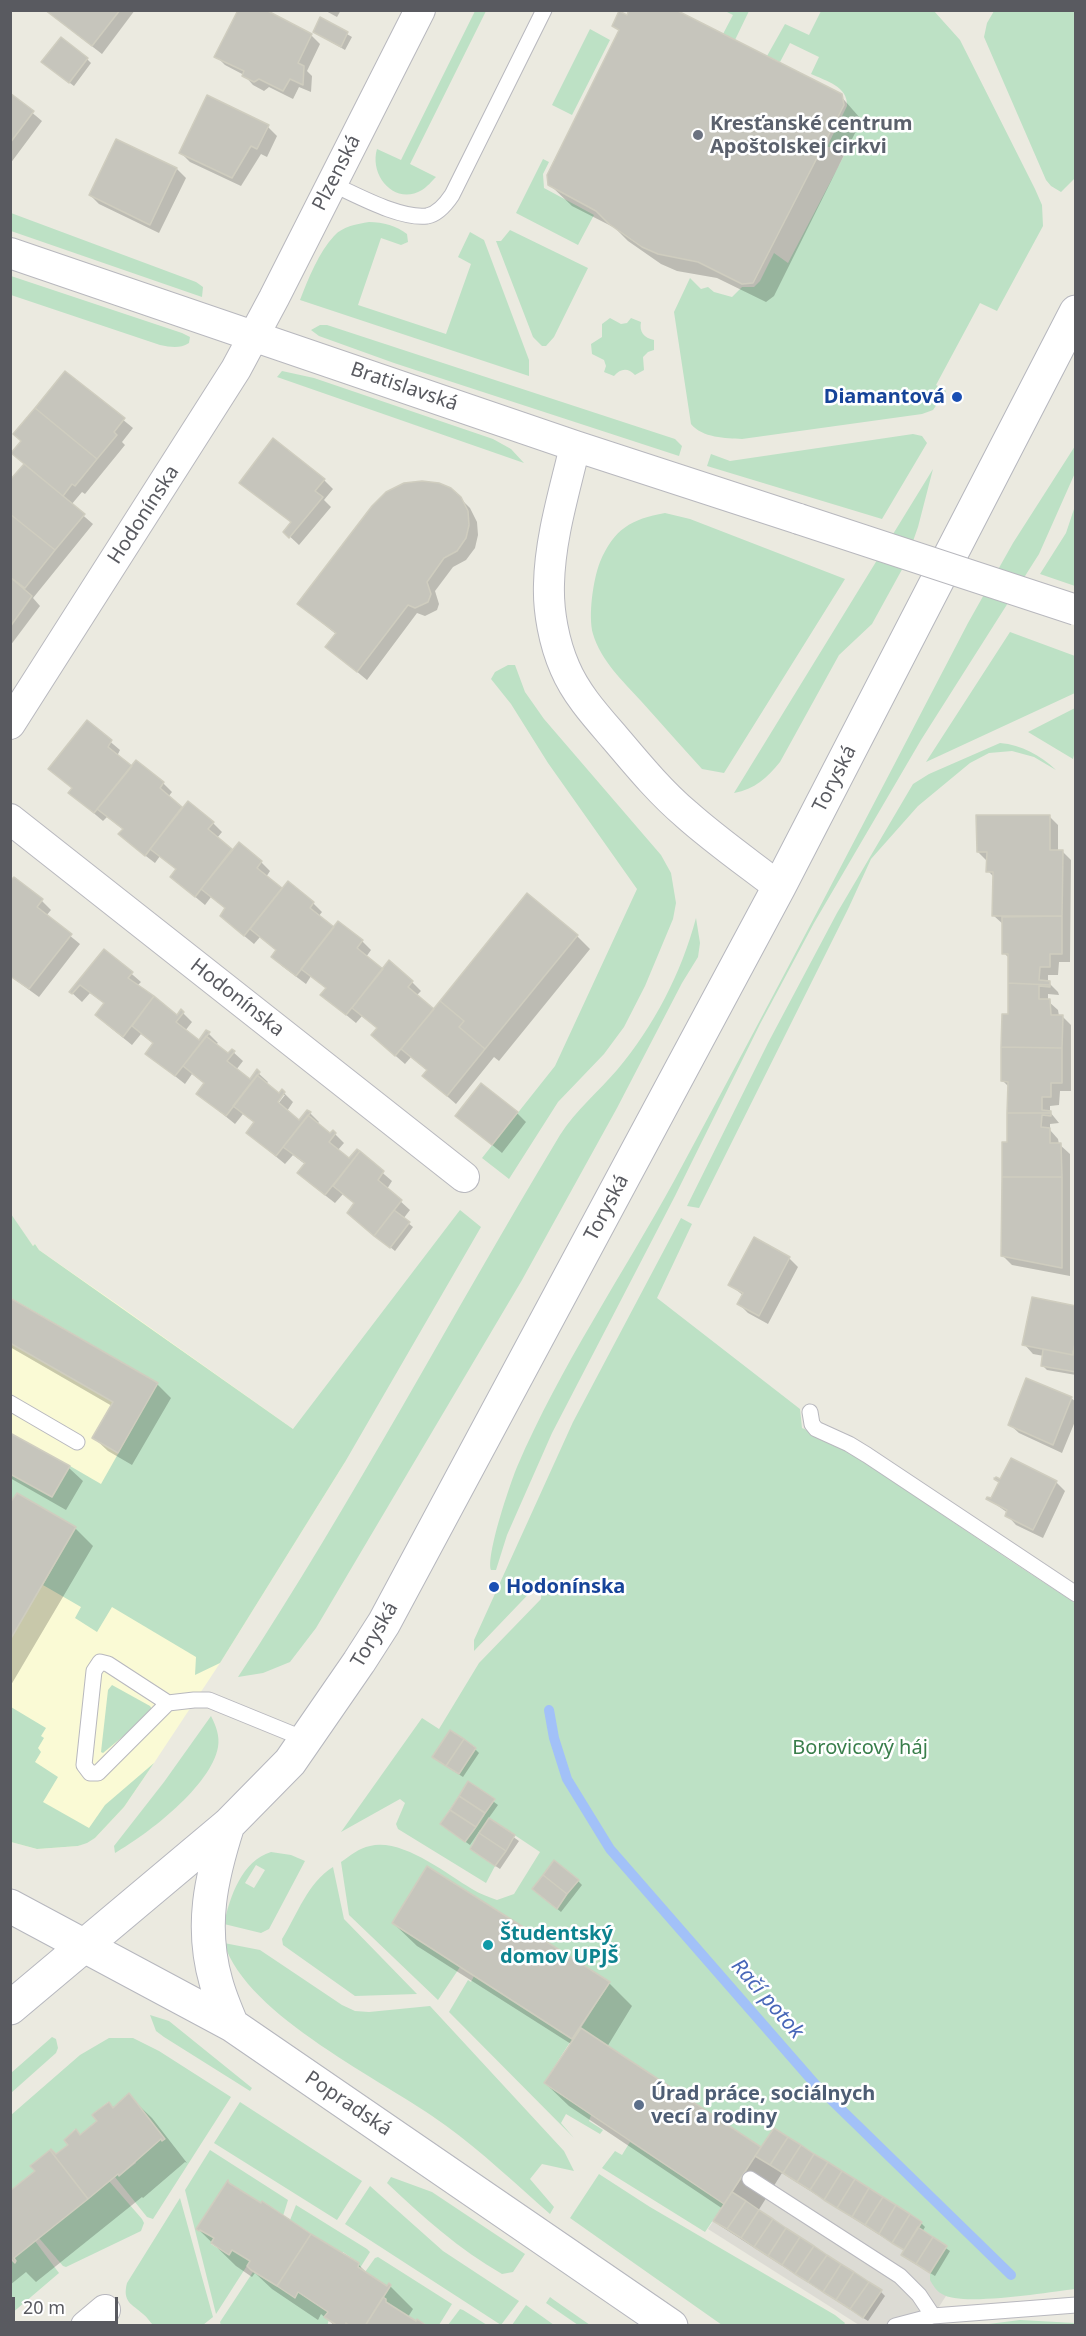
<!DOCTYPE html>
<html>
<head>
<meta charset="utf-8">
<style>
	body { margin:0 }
	#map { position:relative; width:1086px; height:2336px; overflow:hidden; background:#ebeae0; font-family:"Noto Sans",sans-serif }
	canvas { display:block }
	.frame { position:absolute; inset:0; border:12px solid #595a60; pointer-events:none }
	.scale { position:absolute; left:12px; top:2297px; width:106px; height:27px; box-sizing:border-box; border:3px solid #595a60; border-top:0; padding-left:8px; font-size:18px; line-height:21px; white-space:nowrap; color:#595a60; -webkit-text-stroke:4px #fff; paint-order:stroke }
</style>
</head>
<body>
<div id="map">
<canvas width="1086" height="2336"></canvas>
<div class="frame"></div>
<div class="scale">20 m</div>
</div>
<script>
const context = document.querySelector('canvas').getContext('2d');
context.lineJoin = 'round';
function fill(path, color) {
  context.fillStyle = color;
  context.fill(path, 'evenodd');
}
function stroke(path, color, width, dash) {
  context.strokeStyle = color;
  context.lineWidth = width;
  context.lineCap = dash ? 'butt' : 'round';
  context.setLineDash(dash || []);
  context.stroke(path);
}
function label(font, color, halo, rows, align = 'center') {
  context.font = font + ' "Noto Sans",sans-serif';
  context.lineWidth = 5;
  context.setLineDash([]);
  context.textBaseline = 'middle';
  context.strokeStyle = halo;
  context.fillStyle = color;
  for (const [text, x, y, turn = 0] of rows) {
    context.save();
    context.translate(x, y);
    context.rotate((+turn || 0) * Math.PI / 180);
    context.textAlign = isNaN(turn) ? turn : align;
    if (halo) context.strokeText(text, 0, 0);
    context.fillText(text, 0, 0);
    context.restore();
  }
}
const commercial = new Path2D(`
	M10 1214 33 1246 35 1244 39 1250 117 1304 293 1429 345 1462 220 1663 154 1763 124 1807 95 1838 78 1846 37 1849 11 1842Z`);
const industrial = new Path2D(`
	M778 2123 977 2248 933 2316 895 2325H859L708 2229Z`);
const green = new Path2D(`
	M475 11H486L410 164 436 177C432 181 427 187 422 190 395 206 369 176 377 149L401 160Z
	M725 11H749L735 40 723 34 733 15Z
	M821 11H934L960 40 1035 189 1042 205 1043 226 997 311 980 303 936 385 946 391 933 410 922 414 742 439C726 438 702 438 691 424L674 312 690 278 701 289 708 287 714 292 732 297 742 287H754L760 281 774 253 788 263 847 150 841 147H827L847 106C848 86 826 81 811 74L819 57 790 43 780 62 767 56 785 24 809 35Z
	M994 11H1075V178L1061 192 1051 186 1046 180 984 37 987 23Z
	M590 29 610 40 572 115 552 105Z
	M543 159 549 162 543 174 544 188 594 215 578 245 516 213Z
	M11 213 196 282 203 287 202 297 11 231Z
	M369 222C383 222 397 226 407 234L408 242 401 245 381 238 358 305 446 334 471 264 458 257 470 232 484 240 529 360V376L300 300C308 279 319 252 334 236 343 226 357 224 369 222Z
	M510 230 588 268 554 337 546 346H542L533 337 496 241H501Z
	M11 276 182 333 190 337 189 343C179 349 171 347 160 345L11 295Z
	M610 318 621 324 627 323 631 318 641 322C639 332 644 338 654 340V350L648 352 643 357 644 370 635 375C628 368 621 368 614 376L604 372 606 366 604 360 592 354 591 344 602 337V324Z
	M320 325H327L675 439 682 446 679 456 394 363 319 336 311 330Z
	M282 371 314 378 493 439 511 449 524 463 277 377Z
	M913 434 922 436 927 443 882 519 707 466 711 454 730 461Z
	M1075 446V473L1039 554 921 740 814 923 760 1024 675 1196 552 1433 507 1535 496 1570H491C486 1555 510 1484 517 1467 560 1367 622 1276 674 1181 774 996 871 809 968 623L1013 543Z
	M933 469 918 527 905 564 872 624 839 655 780 762C767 778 755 789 734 793Z
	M1075 506V586L1040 574 1066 533Z
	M665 513 690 519 845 579 724 773 702 769C681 746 661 723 641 701 623 681 601 661 593 634 588 616 593 580 600 562 614 529 631 519 665 513Z
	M1010 632 1075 656V693L926 762Z
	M508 665H515L525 692 544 719 661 855 671 873 676 903 673 919 645 986 624 1027 604 1054 558 1102 509 1179 482 1158 555 1066 637 889 548 763 511 704 491 679 495 672Z
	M1075 708 1076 747 1073 759 1028 732Z
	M1000 743C1022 745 1040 755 1056 770L1034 757 1012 751 989 753 970 763 918 806 871 859 849 907 699 1208 687 1206 768 1043 837 913 913 784 929 774Z
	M696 918 700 943 698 957 682 983 617 1108 522 1280 316 1628 290 1662 263 1673 238 1677C354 1501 452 1314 560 1135 575 1111 599 1091 617 1070 654 1026 681 974 696 918Z
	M460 1210 481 1227 345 1462 220 1663 195 1675 196 1657 112 1607 97 1632 75 1618 81 1607 43 1585 76 1527 17 1493 11 1503V1474L52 1497 70 1466 101 1484 158 1383 11 1298V1214L33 1246 35 1244 39 1250 293 1429Z
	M681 1218 692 1224 657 1298 800 1409 802 1428C852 1449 894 1481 938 1512 984 1543 1029 1573 1075 1603V2289C1049 2292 961 2307 942 2294 936 2291 933 2285 930 2280V2273L947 2246 918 2227 921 2221 774 2128 761 2147 581 2028 610 1982 427 1867 392 1923 460 1967 438 2000 349 1915 341 1862C350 1856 359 1848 370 1846 402 1838 445 1873 472 1889 480 1894 489 1897 497 1900L514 1894 540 1852 489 1818 470 1849 495 1866 486 1883 398 1829 396 1824 405 1803 400 1799 341 1832 422 1718 439 1729 479 1663 541 1599 542 1580 474 1651V1640L573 1422ZM451 1730 476 1748 459 1774 433 1757ZM468 1782 495 1800 476 1827 440 1824ZM554 1861 579 1880 556 1908 532 1889Z
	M112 1685 150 1706 152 1709 150 1714 103 1753 101 1752 108 1690Z
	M11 1707 46 1728 41 1736 44 1738 38 1748 41 1752 35 1762 58 1777 43 1802 89 1828 105 1805 154 1763 124 1807 95 1838 87 1843 78 1846 37 1849 11 1842Z
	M211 1716C216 1726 220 1736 218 1747 211 1786 148 1834 115 1853L114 1846 164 1782Z
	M271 1852 291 1855 305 1861 269 1929 261 1933 224 1924C230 1896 242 1861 271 1852ZM256 1865 265 1870 254 1888 245 1883Z
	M333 1867 344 1919 417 1994 355 1996 283 1945 282 1939C297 1915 308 1882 333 1867Z
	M224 1943 260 1950 342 2005 355 2011 369 2012 430 2006 564 2151 574 2171 542 2164 530 2179 554 2207 550 2214C516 2184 482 2152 445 2125 384 2080 247 2017 224 1943Z
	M474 1976 572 2039 544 2083 591 2115 589 2121 603 2130 600 2134 566 2114 561 2123 574 2138 449 2012 468 1980 471 1982Z
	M150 2015 169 2021 252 2088 250 2091 164 2037 156 2031Z
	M52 2037 56 2039 58 2048 56 2053 11 2093V2073Z
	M109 2038H133L159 2051 231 2097 153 2219 147 2217 115 2177 118 2174 119 2176 136 2163 135 2160 161 2139H165L129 2093 113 2108 108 2102 94 2113 93 2116 97 2121 80 2135 75 2129 64 2140 68 2145 56 2154 51 2149 31 2167 35 2171 11 2191V2115L80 2055Z
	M240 2102 362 2181 337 2220 214 2143Z
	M630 2142 724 2204 705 2232 602 2168 615 2151 622 2155Z
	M210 2150 288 2200 283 2216 262 2201 260 2203 229 2183 228 2180 196 2229 214 2238 211 2244 228 2255 232 2250 250 2261 216 2314 185 2190Z
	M599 2174 650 2207 835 2315 845 2323 843 2326 722 2325 570 2218Z
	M391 2177 432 2192 525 2254 513 2272 502 2274C460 2250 423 2217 387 2183Z
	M109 2181 142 2219 144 2223 141 2231 66 2267 63 2266 39 2238Z
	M370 2186 443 2251 519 2301 501 2325 345 2224Z
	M180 2198 213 2317 203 2325H153C150 2322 147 2317 143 2314 132 2304 122 2302 127 2283Z
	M296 2205 367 2249 370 2252 360 2268 358 2267 359 2263 343 2252 342 2254 290 2220Z
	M35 2241 59 2273 11 2314 10 2258 15 2263 16 2261 14 2258Z
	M378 2257 452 2304 439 2325H427L417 2320 416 2321 386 2302V2299L383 2297 391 2285 387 2286 365 2272 375 2258Z
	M253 2272 277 2286 298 2292 328 2312 325 2317 329 2320 327 2326H221L220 2322Z
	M550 2297 554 2300 590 2325H578L546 2303Z
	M526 2305 554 2325H512Z
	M460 2309 463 2310 487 2325H448Z
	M1020 2320 1075 2323V2325H981Z`);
const shadow = new Path2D(`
	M45 10H135L102 54Z
	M324 10H341L337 17Z
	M321 19 352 37 345 50 314 32Z
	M614 26 838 93 860 118V123L774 296 766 302 717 278 677 271 661 264 628 241 615 228 572 206 549 184 620 32Z
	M311 35 320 44 307 71 312 76 311 92 299 87 293 99 269 87 264 91 253 85 244 75 225 65 216 56Z
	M87 59 91 63 74 86 47 66Z
	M11 95 42 121 10 164Z
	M208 97 268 127 277 136 267 157 261 154 241 186 190 162 181 153Z
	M117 141 177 169 186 178 159 233 99 204 90 195Z
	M66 373 133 428 122 442 125 445 85 494 82 492 71 505 93 524 33 598 40 606 10 646V482L25 465 13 453 22 441Z
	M324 480 333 489 324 500 331 507 299 545 285 532 292 523 241 483Z
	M460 498 470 508 477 522 478 535 475 548 466 560 453 567 435 591 439 604 437 610 425 616 417 613 367 680 327 647 337 635 299 604Z
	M87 722 120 750 117 756 132 768 163 783 172 792 168 797 183 809 213 823 222 832 217 838 232 851 261 862 270 871 266 877 283 891 288 883 313 903 322 912 318 917 334 929 362 941 371 950 366 957 383 971 412 982 421 991 416 996 434 1011 577 936 590 949 499 1061 494 1057 456 1104 424 1076 428 1071 411 1057 405 1064 382 1044 378 1029 362 1016 356 1023 322 995 327 989 311 976 306 984 282 966 273 957 277 951 260 937 254 944 231 925 226 909 211 897 205 905 181 885 177 870 160 856 155 863 129 843 124 830 107 817 103 821 70 793 73 789 50 769Z
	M1049 816 1058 825V851H1062L1071 860 1070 962H1059L1058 975H1048V982L1058 992 1059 995 1048 994V1001L1058 1010 1059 1016H1062L1071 1025V1091H1060L1059 1105 1050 1106V1112L1059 1123 1050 1124V1130L1058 1139 1059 1144 1070 1154V1276L1012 1265 1003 1256 1009 1143V1087L1003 1081 1009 1015 1010 959 1004 953V925L994 916V877L988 871V862L978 852Z
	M14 879 42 901 51 910 46 916 80 944 39 997 10 976V884Z
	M105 951 141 982 137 986 178 1017 183 1013 192 1022 185 1031 199 1042 207 1032 218 1043 215 1045 229 1055 232 1051 243 1061 236 1070 250 1081 257 1072 268 1082 266 1084 279 1095 282 1091 293 1102 287 1111 300 1122 310 1113 319 1122 317 1124 330 1135 333 1132 344 1143 337 1151 350 1161 357 1151 392 1181 387 1189 410 1210 403 1219 413 1227 395 1251 349 1213 355 1204 343 1194 335 1203 308 1182 299 1173 306 1165 293 1155 285 1164 257 1141 255 1123 243 1114 235 1124 198 1094 205 1084 192 1074 185 1084 147 1054 154 1044 141 1034 132 1045 106 1024 105 1004 90 993 82 1002 71 992ZM281 1095H285L274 1109Z
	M517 1113 526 1122 502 1153 457 1116Z
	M789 1258 798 1267 768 1324 748 1313 739 1304 744 1296 730 1285Z
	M10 1300 157 1384 171 1398 132 1465 108 1451 94 1438 112 1406 10 1347Z
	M1076 1307V1375L1047 1370 1042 1365 1044 1356 1033 1354 1024 1344Z
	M1071 1398 1076 1402V1419L1062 1453 1019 1433 1009 1424Z
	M10 1435 69 1468 83 1481 66 1510 10 1478Z
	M993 1477 1001 1481 1056 1482 1065 1491 1043 1538 1016 1525 1007 1515 1008 1513 991 1501 1000 1484Z
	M17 1495 75 1528 93 1546 11 1685 10 1506Z
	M475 1749 479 1753 463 1777 438 1761Z
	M469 1783 498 1805 488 1819 519 1841 500 1869 476 1853 482 1831 480 1830 470 1845 446 1828Z
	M578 1881 582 1885 561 1912 538 1893Z
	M393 1923 609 1983 632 2006 607 2047 761 2150 921 2223 925 2227 922 2232 950 2251 935 2276 907 2259 905 2251 782 2173 758 2211 881 2292 885 2296 868 2321 719 2225 723 2209 569 2106 545 2083 571 2044 417 1946Z
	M128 2095 152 2118 187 2163 185 2162 143 2198 142 2197 36 2282 26 2272 10 2285V2193Z
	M198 2229 358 2264 372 2278 387 2288 390 2286 413 2309 408 2317 424 2326H335L321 2314 318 2320 272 2289 255 2273 252 2277 236 2266Z`);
const stream = new Path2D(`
	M549 1710 554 1738 567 1779 610 1849 815 2084 1011 2275`);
const building = new Path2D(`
	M45 10H120L92 46Z
	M238 10H266L312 34 298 63 304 66 303 85 290 79 283 91 259 79 254 82 242 76 244 71 214 57Z
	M629 10H676L842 94 844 105 753 283 742 284 698 262 658 254 642 247 609 224 596 211 548 185 547 175 619 30 612 26 619 11 627 15Z
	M320 17 348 32 341 47 313 32Z
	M61 37 88 58 69 83 41 62Z
	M10 93 34 111 10 143Z
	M207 95 269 125 257 149 251 146 232 178 179 153Z
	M116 139 177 168 150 225 89 195Z
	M65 371 125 418 114 432 117 435 97 459 35 408Z
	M35 408 97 459 75 486 72 484 63 496 11 453 21 441 13 434Z
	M273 438 325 479 315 491 323 497 289 538 283 532 291 522 239 483Z
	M24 464 85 514 55 550 10 514V480Z
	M422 481 439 483 451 488 461 497 468 511 469 525 466 538 457 551 444 558 427 582 431 594 428 602 415 608 408 605 357 672 325 647 336 633 297 604 372 506 386 492 404 483Z
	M10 514 55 550 25 588 10 577Z
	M10 577 32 596 10 627Z
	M87 720 112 740 108 747 132 766 94 813 68 793 72 788 48 769Z
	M136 760 164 782 160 788 182 807 145 856 118 834 123 829 97 809Z
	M188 801 214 822 208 829 232 849 195 897 170 877 176 869 150 849Z
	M976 815H1050V850H1063L1062 916H992L993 872H986L987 852H977Z
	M239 842 262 861 257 868 282 888 244 936 220 916 225 908 201 889Z
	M14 877 43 899 37 907 72 934 29 989 10 976V881Z
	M288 881 314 902 310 908 334 927 296 976 271 957 276 950 250 929Z
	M527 893 578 935 485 1049 459 1027 464 1021 440 1001Z
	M1062 916V954H1050V967H1040L1039 980 1050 981V985L1008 983V954H1002V917Z
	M338 921 363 940 357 948 383 969 346 1015 320 995 326 988 301 969Z
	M104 949 133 972 128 978 154 996 123 1037 95 1015 104 1003 80 985 72 994 69 992Z
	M389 960 413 981 408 987 434 1009 395 1056 371 1035 377 1028 352 1008Z
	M1008 983 1050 985V987L1039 986V999H1050L1051 1015H1063L1062 1048 1001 1047 1002 1014H1008Z
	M154 996 177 1015 181 1009 184 1012 176 1022 199 1040 206 1030 210 1032 175 1076 145 1054 153 1043 132 1026Z
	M440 1001 464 1021 459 1027 485 1049 447 1096 422 1076 427 1070 401 1049Z
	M206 1036 228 1053 232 1049 235 1051 227 1061 250 1079 257 1069 260 1072 226 1116 196 1094 204 1083 183 1066Z
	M1001 1047 1062 1048V1083H1051V1097H1042V1110L1051 1111V1113H1007L1008 1082 1001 1081Z
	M257 1075 279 1093 282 1089 285 1092 278 1102 299 1120 307 1110 311 1112 276 1156 246 1133 254 1122 233 1106Z
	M481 1083 518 1112 492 1145 455 1116Z
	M1007 1113H1051V1116L1042 1115 1041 1127 1050 1128V1143H1061L1062 1177H1002V1142H1007Z
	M308 1115 330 1133 333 1130 336 1133 329 1142 349 1158 357 1149 360 1151 325 1195 297 1173 305 1163 283 1147Z
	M360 1151 384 1171 378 1180 402 1200 374 1236 347 1213 354 1203 333 1186Z
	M1002 1177H1062V1268L1001 1256Z
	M394 1210 410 1222 390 1248 374 1236Z
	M754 1237 790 1257 759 1316 737 1304 743 1293 728 1285Z
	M1032 1297 1076 1306V1336L1073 1355 1022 1345Z
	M10 1298 158 1383 118 1453 92 1438 113 1402 10 1343Z
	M1043 1349 1073 1355V1351H1076V1372L1041 1366Z
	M1026 1378 1072 1397 1053 1445 1008 1425Z
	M10 1433 70 1466 52 1497 10 1474Z
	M1011 1458 1057 1481 1033 1530 1005 1516 1007 1510 986 1499 987 1497 991 1498 999 1482 994 1479 996 1477 1000 1479Z
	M17 1493 76 1527 10 1640V1503Z
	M450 1730 464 1739 446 1766 432 1757Z
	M464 1739 476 1748 459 1774 446 1766Z
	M468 1781 495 1799 485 1813 459 1796Z
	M459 1796 485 1813 476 1827 450 1810Z
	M450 1810 476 1827 465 1842 440 1824Z
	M489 1818 515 1835 506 1851 479 1833Z
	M479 1833 506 1851 495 1866 470 1849Z
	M554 1860 579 1880 567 1894 543 1875Z
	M427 1866 610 1982 572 2039 392 1923Z
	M543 1875 567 1894 557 1909 532 1889Z
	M581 2028 761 2147 724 2204 544 2083Z
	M129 2093 165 2139 162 2141 161 2139 119 2176 118 2174 88 2199 50 2150 51 2149 56 2154 68 2145 64 2140 76 2129 80 2135 97 2121 92 2115 94 2113 109 2102 113 2108Z
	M774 2128 788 2137 770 2165 755 2156Z
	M788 2137 801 2145 783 2173 770 2165Z
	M801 2145 814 2154 797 2182 783 2173Z
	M50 2150 88 2199 14 2258 16 2261 15 2263 10 2258V2191L35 2171 30 2166Z
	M814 2154 828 2162 810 2190 797 2182Z
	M828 2162 842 2171 824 2200 810 2190Z
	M842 2171 855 2179 837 2208 824 2200Z
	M855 2179 869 2188 852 2217 837 2208Z
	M228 2180 229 2183 261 2203 262 2201 311 2234 277 2286 251 2270 247 2266 250 2261 232 2250 229 2255 211 2243 214 2238 200 2230 199 2231 196 2229Z
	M869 2188 883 2197 865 2225 852 2217Z
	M732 2192 746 2201 727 2229 713 2221Z
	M883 2197 896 2205 879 2234 865 2225Z
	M746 2201 759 2210 741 2238 727 2229Z
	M896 2205 910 2214 892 2243 879 2234Z
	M759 2210 773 2219 754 2247 741 2238Z
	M910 2214 922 2222 904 2250 892 2243Z
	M773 2219 786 2228 768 2256 754 2247Z
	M918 2227 933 2237 916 2264 901 2255Z
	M786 2228 800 2237 782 2265 768 2256Z
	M311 2234 359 2263 358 2267 387 2286 389 2283 391 2285 365 2326H350L346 2323 345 2326H338L324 2317 328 2312 298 2292 295 2298 277 2286Z
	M800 2237 814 2246 795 2274 782 2265Z
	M933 2237 947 2246 930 2273 916 2264Z
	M814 2246 827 2255 808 2282 795 2274Z
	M827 2255 841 2264 823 2292 808 2282Z
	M841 2264 854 2272 836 2300 823 2292Z
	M854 2272 869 2282 850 2309 836 2300Z
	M869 2282 882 2290 863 2318 850 2309Z
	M383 2297 386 2299V2302L416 2321 417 2319 427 2326H365Z`);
const lane = new Path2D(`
	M332 184C357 195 399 219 427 216 438 214 446 204 452 195L544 10
	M10 1403 77 1442
	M810 1412 812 1424 816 1429 849 1444 867 1455 1076 1594
	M168 1703 108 1664 100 1662 94 1671 84 1765 90 1773H98L168 1703 194 1700H209L307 1740
	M750 2179 900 2276 919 2295 933 2316
	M895 2326 933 2316 1076 2305`);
const street = new Path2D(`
	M10 253 575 446 799 519
	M575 446C565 490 550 537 549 584 548 611 554 643 565 668 576 694 596 716 615 738 637 764 660 792 686 814 715 840 748 863 779 887
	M10 724 236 369 274 298 420 10
	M10 819 464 1177
	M86 2326 105 2310`);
const secondary = new Path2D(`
	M228 1825C211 1878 200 1926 216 1982 220 1997 226 2011 232 2025
	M10 1906 232 2025 671 2326
	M10 2008 228 1825 290 1762 359 1662 384 1623 779 887 1076 312`);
const streetBridge = new Path2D(`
	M799 519 1076 610`);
const markers = [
	[698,135,6,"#6b7280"],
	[957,397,6,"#1a4fb4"],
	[494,1587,6,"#1a4fb4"],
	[488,1945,6,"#0f9aa8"],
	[639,2105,6,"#5c6f8a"]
];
const worshipNames = [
	["Kresťanské centrum",710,124],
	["Apoštolskej cirkvi",710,147]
];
const streetNames = [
	["Plzenská",337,173,-63],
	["Bratislavská",404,387,19],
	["Hodonínska",144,515,-57],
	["Toryská",835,779,-63],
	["Hodonínska",237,998,38],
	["Toryská",607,1208,-62],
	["Toryská",375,1635,-59],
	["Popradská",348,2104,34]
];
const transitNames = [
	["Diamantová",945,397],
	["Hodonínska",506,1587,"left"]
];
const parkNames = [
	["Borovicový háj",860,1748]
];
const cultureNames = [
	["Študentský",500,1934],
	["domov UPJŠ",500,1957]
];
const serviceNames = [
	["Úrad práce, sociálnych",651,2094],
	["vecí a rodiny",651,2117]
];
const waterNames = [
	["Račí potok",767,1999,49]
];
fill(commercial, '#fafad5');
fill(industrial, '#dcdbd4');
fill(green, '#bde1c5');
fill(shadow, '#0003');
stroke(stream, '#a2c1f8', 10);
fill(building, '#c6c5bc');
stroke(building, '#cfcdbf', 1.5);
stroke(lane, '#b8b8be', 17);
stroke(street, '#b8b8be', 32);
stroke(secondary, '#b6b7be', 35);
stroke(lane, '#fff', 15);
stroke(street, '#fff', 30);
stroke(secondary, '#fff', 33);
stroke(streetBridge, '#b8b8be', 32, []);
stroke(streetBridge, '#fff', 30);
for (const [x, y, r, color] of markers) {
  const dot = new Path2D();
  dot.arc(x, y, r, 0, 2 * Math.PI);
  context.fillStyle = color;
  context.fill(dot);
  stroke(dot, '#fff', 2);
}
label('bold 20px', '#5b616d', '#fff', worshipNames, 'left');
label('20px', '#595a60', '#fff', streetNames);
label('bold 20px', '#164399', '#fff', transitNames, 'right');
label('20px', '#397e4b', '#fff', parkNames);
label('bold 20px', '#0d838f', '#fff', cultureNames, 'left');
label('bold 20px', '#4e5e75', '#fff', serviceNames, 'left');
label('italic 21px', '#4867b8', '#fff', waterNames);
</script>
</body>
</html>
